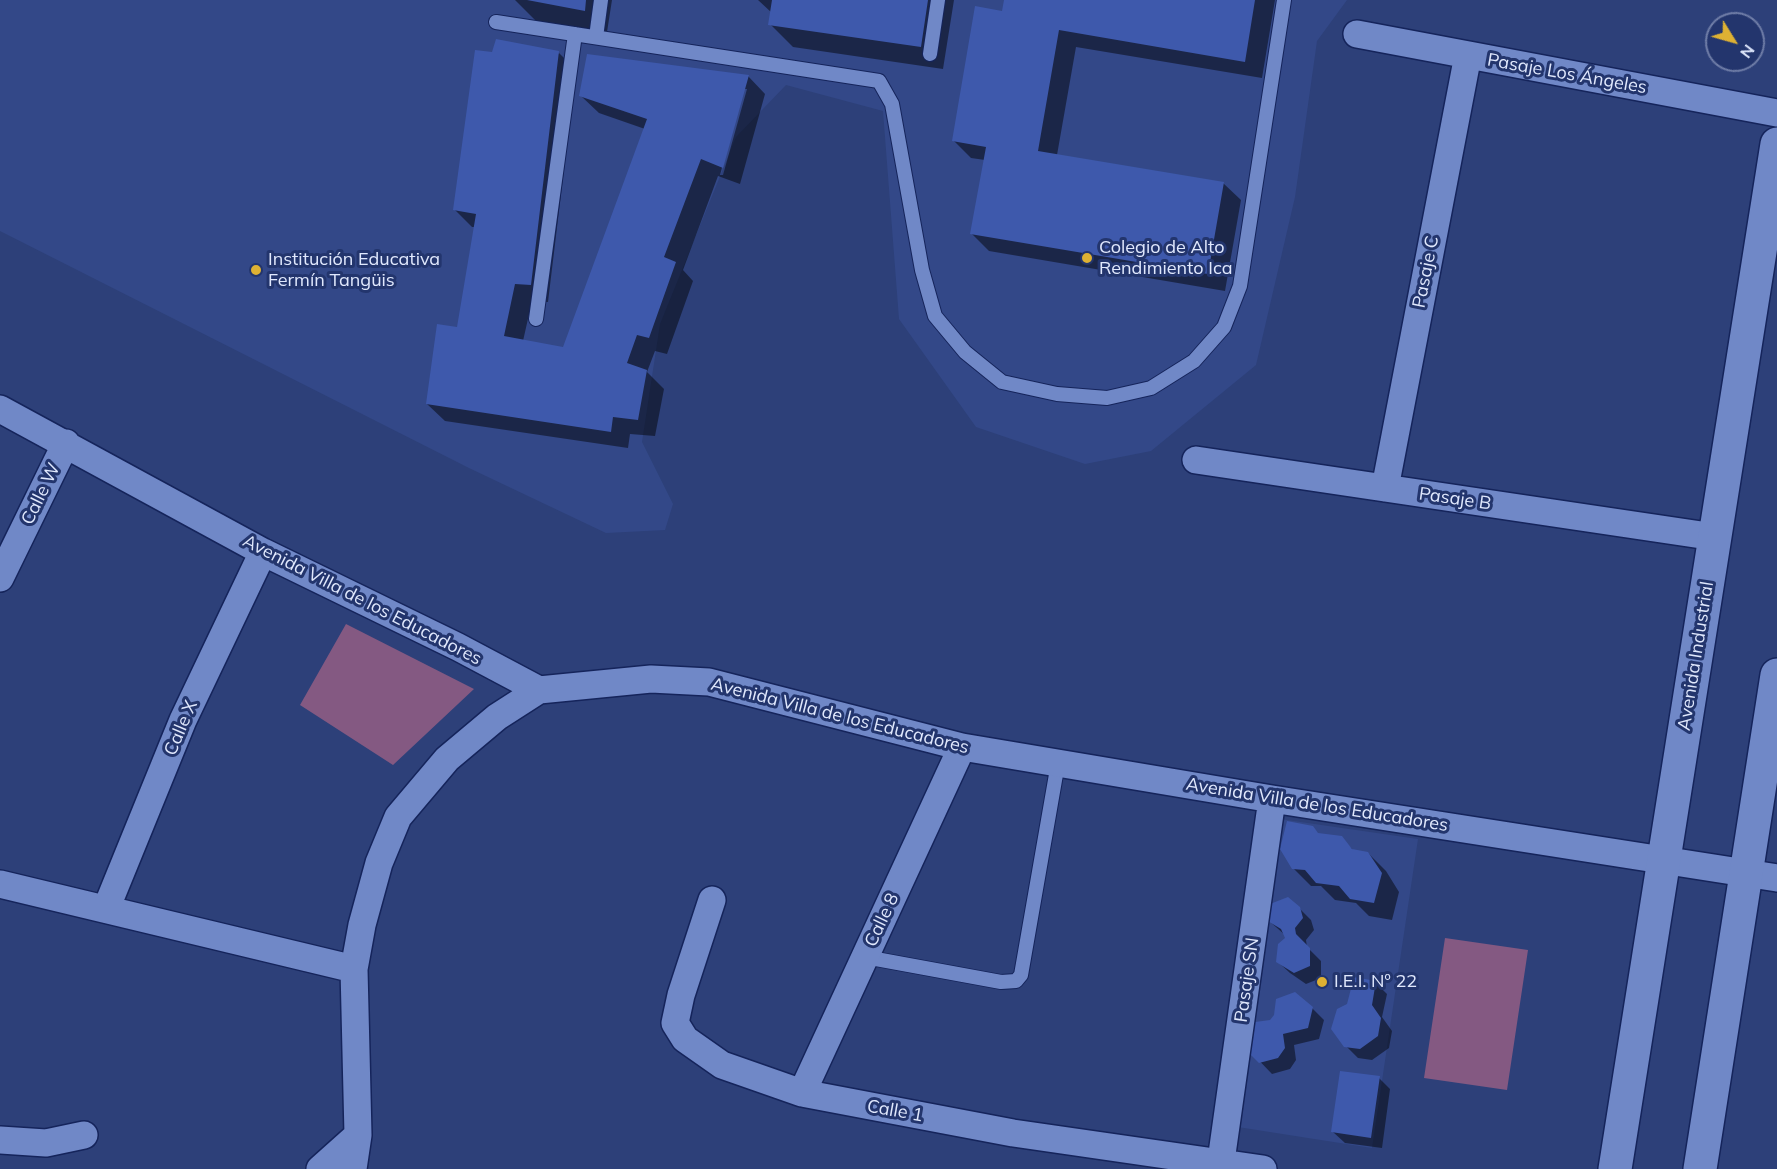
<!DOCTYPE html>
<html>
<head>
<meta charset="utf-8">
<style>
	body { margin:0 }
	#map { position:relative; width:1777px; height:1169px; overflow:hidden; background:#2d4079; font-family:Mulish,sans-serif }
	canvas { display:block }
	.north { position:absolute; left:1705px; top:12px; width:60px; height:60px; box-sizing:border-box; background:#23356d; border:2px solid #6f7da7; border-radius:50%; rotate:127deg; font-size:16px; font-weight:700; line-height:24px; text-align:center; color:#e0e8fd }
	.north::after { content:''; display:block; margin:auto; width:21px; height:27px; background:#deb133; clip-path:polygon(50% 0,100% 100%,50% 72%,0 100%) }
</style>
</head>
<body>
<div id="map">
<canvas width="1777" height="1169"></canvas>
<div class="north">N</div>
</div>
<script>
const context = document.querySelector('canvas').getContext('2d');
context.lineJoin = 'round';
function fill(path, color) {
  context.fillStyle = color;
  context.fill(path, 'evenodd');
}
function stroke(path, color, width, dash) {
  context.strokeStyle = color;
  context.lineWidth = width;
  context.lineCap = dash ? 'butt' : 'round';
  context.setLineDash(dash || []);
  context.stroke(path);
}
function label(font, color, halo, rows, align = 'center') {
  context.font = font + ' Mulish,sans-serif';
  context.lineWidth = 6;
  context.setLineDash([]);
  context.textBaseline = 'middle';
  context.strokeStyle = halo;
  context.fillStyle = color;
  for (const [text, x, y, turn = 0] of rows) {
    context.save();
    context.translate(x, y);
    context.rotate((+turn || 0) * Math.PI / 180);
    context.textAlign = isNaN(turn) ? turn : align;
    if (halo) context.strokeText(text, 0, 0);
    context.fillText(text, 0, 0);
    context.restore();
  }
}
const built = new Path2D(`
	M0 0H1347L1317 41 1295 197 1256 365 1151 451 1085 464 976 427 899 319 883 111 786 85 736 137 660 324 642 442 673 504 665 530 606 533 469 468 0 231Z
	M1273 818 1418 839 1372 1148 1225 1125Z`);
const green = new Path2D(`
	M346 624 474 689 393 765 300 705Z
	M1445 938 1528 950 1507 1090 1424 1078Z`);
const shadow = new Path2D(`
	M515 0H612L607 32 536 21Z
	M758 0H954L943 69 793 47 770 24 772 13Z
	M1006 0H1275L1262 78 1076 47 1057 155 1223 183 1241 200 1225 291 989 251 972 234 985 160 971 158 954 141 1003 12Z
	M559 53 576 70 548 302 532 301 523 341 564 349 645 129 599 113 581 96 748 76 765 94 740 184 718 176 683 270 693 281 667 354 655 351 647 372 664 389 655 436 630 434 628 448 445 421 427 404 458 329 475 227H472L454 209ZM743 89H747L723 175H720Z
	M1320 835 1341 838 1354 851 1368 853 1386 871 1399 892 1392 920 1369 916 1356 903 1335 900 1321 886H1311L1293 868Z
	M1299 908 1311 920 1314 930 1306 940 1307 947 1321 961V978L1306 984 1290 973 1278 962 1287 938 1285 935 1268 920Z
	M1375 982 1387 994 1382 1017 1392 1031 1389 1048 1372 1060 1358 1058 1346 1046 1349 1005Z
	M1312 1008 1324 1020 1319 1039 1294 1045 1296 1060 1290 1069 1272 1074 1247 1048 1275 1015Z
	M1379 1078 1390 1089 1382 1148 1345 1143 1333 1132Z`);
const building = new Path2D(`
	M527 0H586L585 11Z
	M772 0H928L921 47 768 25Z
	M1004 0H1255L1245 62 1059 30 1038 151 1224 182 1208 274 970 234 986 147 952 141 975 6 1002 11Z
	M496 39 559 51 531 285 515 284 504 336 563 347 647 119 579 96 587 54 749 75 723 168 701 159 664 257 676 262 649 338 637 335 627 363 647 370 638 420 613 417 611 432 426 404 437 324 457 327 476 214 453 210 475 50 492 52Z
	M1287 821 1313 826 1318 833 1342 836 1352 849 1368 852 1382 873 1374 903 1350 899 1339 886 1316 883 1305 870 1292 869 1280 849Z
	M1288 897 1300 907 1303 918 1295 928 1296 934 1310 948V966L1294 973 1276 962 1278 944 1285 938 1281 929 1266 920 1270 904Z
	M1354 977 1376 981 1372 1005 1381 1018 1378 1036 1360 1049 1344 1047 1331 1029 1337 1009 1347 1004Z
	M1295 992 1313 1007 1308 1028 1283 1034 1285 1048 1278 1058 1259 1063 1245 1049V1034L1255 1022 1270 1020 1274 1015 1276 999Z
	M1340 1071 1380 1076 1371 1138 1331 1132Z`);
const service = new Path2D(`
	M496 22 879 81 892 104 922 270 935 316 965 352 1002 382 1057 394 1107 398 1151 388 1194 361 1224 327 1240 286 1284 0
	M596 37 601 0
	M930 54 938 0
	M536 319 575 34
	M865 957 1001 982 1016 981 1021 975 1058 763`);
const minor = new Path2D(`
	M1357 34 1777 113
	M0 409 263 552 458 647 539 690 651 679 709 682 962 747 1272 799 1777 878
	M1196 460 1715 537
	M1385 488 1468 55
	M0 578 66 443
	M0 884 354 969
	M712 900 681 995 675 1023 685 1039 722 1065 802 1093 1013 1133 1263 1169
	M106 909 183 720 263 552
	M802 1093 962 747
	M0 1140 46 1143 84 1135
	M1221 1161 1272 799
	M320 1169 358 1135
	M353 1169 358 1135 354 969 362 925 379 863 398 817 447 759 497 717 539 690`);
const tertiary = new Path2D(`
	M1615 1169 1777 144
	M1700 1169 1777 675`);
const markers = [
	[1087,258,6,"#deb133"],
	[256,270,6,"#deb133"],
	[1322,982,6,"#deb133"]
];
const streetNames = [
	["Pasaje Los Ángeles",1567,74,10],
	["Pasaje C",1426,272,-79],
	["Calle W",41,494,-64],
	["Pasaje B",1455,499,8],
	["Avenida Villa de los Educadores",362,600,27],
	["Avenida Industrial",1696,656,-81],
	["Avenida Villa de los Educadores",840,716,14],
	["Calle X",181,728,-67],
	["Avenida Villa de los Educadores",1317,805,9],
	["Calle 8",882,920,-65],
	["Pasaje SN",1247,980,-82],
	["Calle 1",895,1111,10]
];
const poiNames = [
	["Colegio de Alto",1099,248],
	["Rendimiento Ica",1099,269],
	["Institución Educativa",268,260],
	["Fermín Tangüis",268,281],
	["I.E.I. Nº 22",1334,982]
];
fill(built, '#334888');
fill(green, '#845982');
fill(shadow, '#0007');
fill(building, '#3e59ac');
stroke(service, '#15245b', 16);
stroke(minor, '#15245b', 30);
stroke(tertiary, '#15245b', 36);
stroke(service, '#7088c7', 14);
stroke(minor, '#7088c7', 27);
stroke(tertiary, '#7088c7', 33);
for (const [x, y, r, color] of markers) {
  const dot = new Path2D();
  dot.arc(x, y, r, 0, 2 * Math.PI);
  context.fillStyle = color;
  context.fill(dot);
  stroke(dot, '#23356d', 2);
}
label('18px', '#e0e8fd', '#23356d', streetNames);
label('18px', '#e0e8fd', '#23356d', poiNames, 'left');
</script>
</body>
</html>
